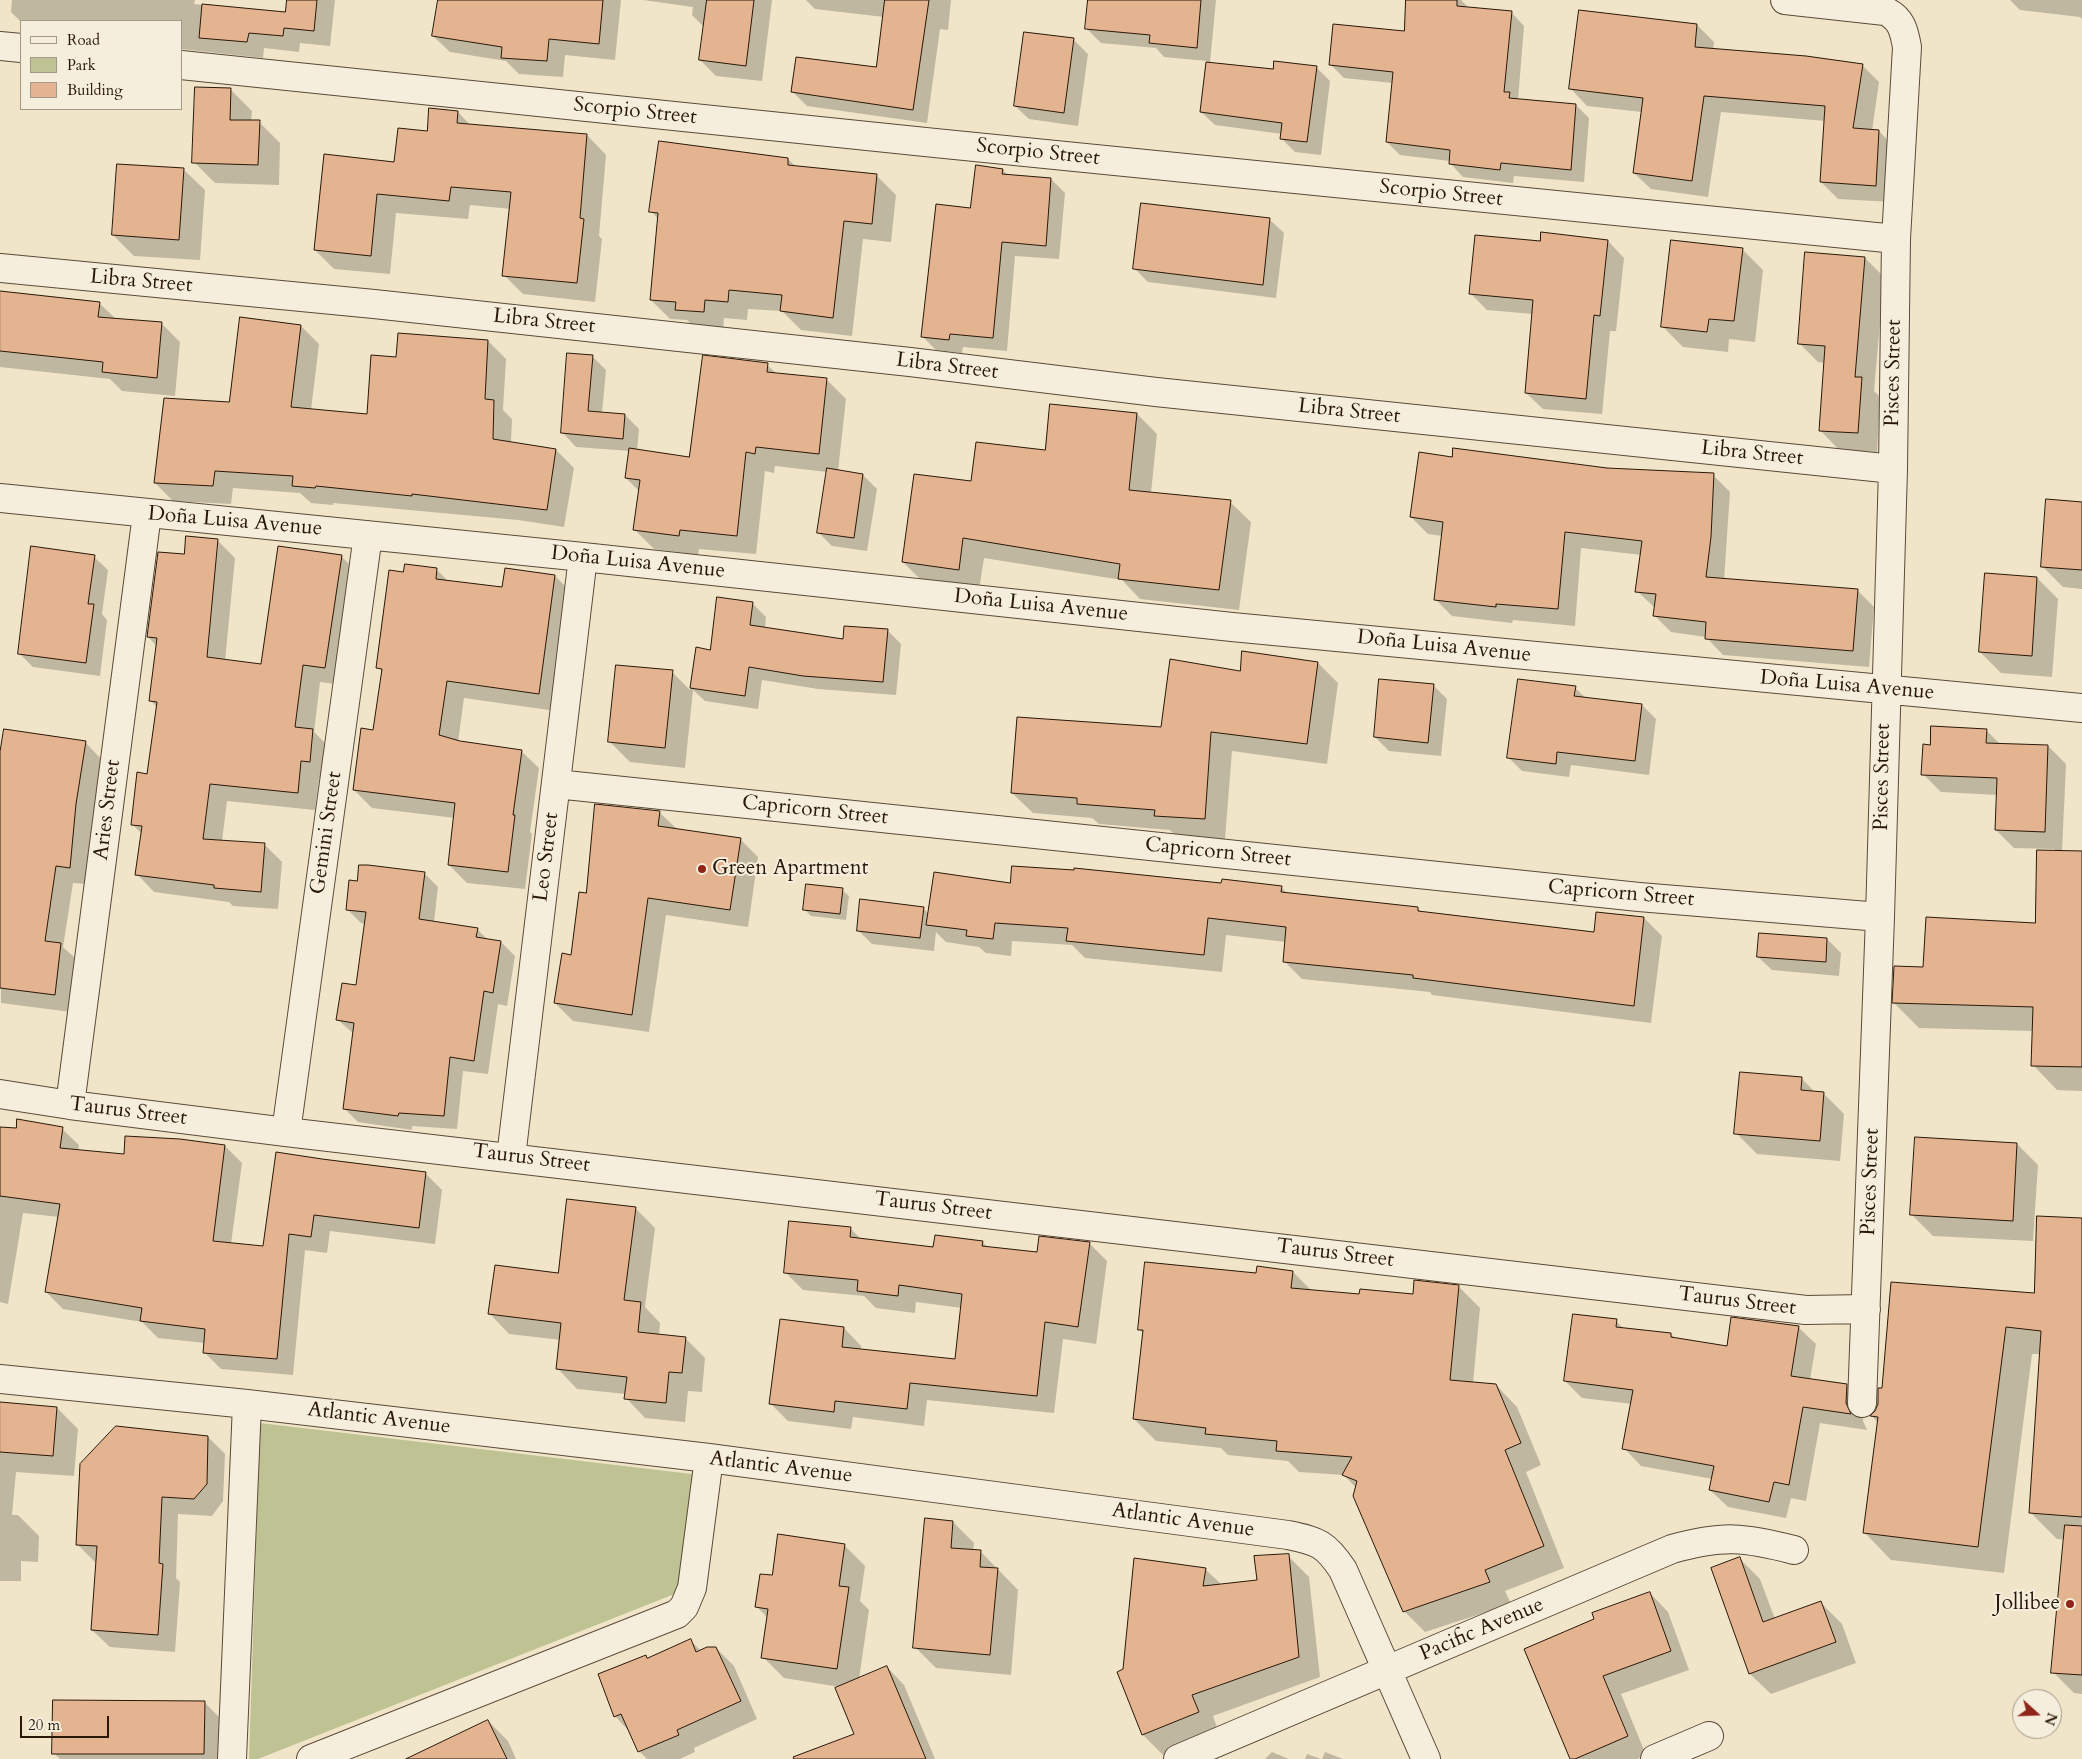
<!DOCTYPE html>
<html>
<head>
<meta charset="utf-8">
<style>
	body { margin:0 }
	#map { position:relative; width:2082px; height:1759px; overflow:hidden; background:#f1e5c9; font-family:Cardo,serif }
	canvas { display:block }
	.legend { position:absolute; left:20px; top:20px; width:162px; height:90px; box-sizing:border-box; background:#f6eedc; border:1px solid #a49887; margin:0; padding:6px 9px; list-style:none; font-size:15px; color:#291708 }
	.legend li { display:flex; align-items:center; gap:10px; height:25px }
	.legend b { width:25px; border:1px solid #a49887 }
	.north { position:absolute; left:2012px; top:1689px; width:50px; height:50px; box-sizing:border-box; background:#f6eedc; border:1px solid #a49887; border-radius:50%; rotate:110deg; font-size:14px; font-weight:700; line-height:20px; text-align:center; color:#291708 }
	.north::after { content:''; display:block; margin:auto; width:18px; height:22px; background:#8f2418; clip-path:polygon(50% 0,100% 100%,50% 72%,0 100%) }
	.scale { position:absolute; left:20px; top:1716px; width:89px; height:22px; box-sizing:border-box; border:2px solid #291708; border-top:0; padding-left:6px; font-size:15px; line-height:18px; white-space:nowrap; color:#291708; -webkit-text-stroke:4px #f6eedc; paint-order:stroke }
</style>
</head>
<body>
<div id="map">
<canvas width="2082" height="1759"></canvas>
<ul class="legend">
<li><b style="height:6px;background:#f6eedc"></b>Road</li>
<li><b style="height:14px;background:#bfc393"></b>Park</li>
<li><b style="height:14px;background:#e4b491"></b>Building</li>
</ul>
<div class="north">N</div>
<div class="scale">20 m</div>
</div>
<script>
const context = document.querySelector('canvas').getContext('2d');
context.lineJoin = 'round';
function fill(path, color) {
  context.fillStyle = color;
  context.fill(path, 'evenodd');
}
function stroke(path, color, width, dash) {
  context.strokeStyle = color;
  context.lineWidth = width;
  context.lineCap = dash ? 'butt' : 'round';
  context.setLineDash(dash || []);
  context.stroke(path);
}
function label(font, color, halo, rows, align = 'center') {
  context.font = font + ' Cardo,serif';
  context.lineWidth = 4;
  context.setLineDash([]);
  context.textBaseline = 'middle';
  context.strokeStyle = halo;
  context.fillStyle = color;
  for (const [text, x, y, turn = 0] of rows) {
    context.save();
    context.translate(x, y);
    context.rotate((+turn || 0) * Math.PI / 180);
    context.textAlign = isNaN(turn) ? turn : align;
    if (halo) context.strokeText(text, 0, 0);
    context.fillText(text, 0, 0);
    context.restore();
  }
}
const green = new Path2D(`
	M260 1423 692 1474 677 1593 258 1759H249Z`);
const shadow = new Path2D(`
	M12 0H195L194 4 286 14 288 0H335L330 46 300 43 299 52 264 48 263 58 181 49V21L21 22 11 12Z
	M439 0H621L615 60 565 55 563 77 519 74 506 61 450 52 433 36Z
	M643 0H772L762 81 716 76 700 60 704 27 692 15 693 7Z
	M806 0H951L948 30 940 29 927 123 807 106 793 92 877 68 884 17 815 9Z
	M1089 0H1216L1210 63 1274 71 1316 67 1330 81 1321 155 1295 152 1281 138 1282 134 1215 125 1201 112 1207 61 1164 57 1156 48 1101 43 1087 29Z
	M1407 0H1461L1470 9 1511 12 1524 26 1518 100 1576 105 1589 118 1584 182 1514 176 1513 183 1463 177 1450 163V161L1400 155 1387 142 1393 83 1344 78 1331 65 1405 32Z
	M2010 0H2082V19L2080 17 2020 10Z
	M1697 25 1714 42 1713 50 1862 65 1879 82 1872 131H1879L1895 148 1892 202 1838 199 1821 182 1825 121 1721 112 1708 197 1651 189 1634 173 1642 112 1587 106 1571 89Z
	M1074 40 1088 54 1078 126 1029 119 1015 106Z
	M231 90 252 111 251 121 259 122 280 143 279 185 215 183 194 162Z
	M458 112 471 126 587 135 606 155 599 236 602 239 595 302 523 294 504 275 511 209 470 205 468 219 396 213 390 274 334 269 315 250 395 163 428 132Z
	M788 159 796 167 877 176 896 195 891 242 863 239 852 336 801 330 782 311 748 309 747 320 724 318 723 331 695 328 687 320 670 319 651 300 659 220 651 211Z
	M184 170 205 190 200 260 134 256 113 235Z
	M1003 170 1009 176 1051 179 1065 193 1059 259 1015 256 1007 351 963 347 962 353 936 350 922 336 971 209Z
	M1142 204 1270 220 1284 233 1276 298 1148 282 1134 268Z
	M1608 241 1624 258 1616 331H1610L1602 414 1543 409 1526 393 1533 314 1487 310 1470 293 1541 243Z
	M1742 249 1763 270 1755 342 1729 339 1728 352 1683 347 1662 326Z
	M1865 258 1884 277 1874 391 1880 397 1877 452 1839 450 1821 431 1825 363 1818 362 1799 343Z
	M0 292 99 303 116 319 161 323 180 342 175 396 122 391 110 379 0 367Z
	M301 326 319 344 311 410 368 415 397 358 488 341 506 359 503 410 512 419 511 443 556 450 574 468 564 527 518 520 333 503V505L311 503 300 493 233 488 231 504 173 501 155 483Z
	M592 356 606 370 602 413 625 415 639 429 637 451 690 458 767 365 777 374 826 379 846 399 838 471 863 475 877 489 867 551 832 546 818 532 827 472 775 466 774 473 765 471 756 554 699 549 698 555 654 549 634 529 640 492 626 478 630 451 576 447 563 433Z
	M1137 414 1157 434 1151 493 1230 502 1251 522 1239 610 1140 599 1122 580 984 558 979 590 923 582 903 562 1046 451Z
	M1454 459 1713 475 1730 492 1724 580 1857 590 1874 607 1869 667 1723 655 1706 637 1671 632 1654 615 1655 608 1637 591 1642 555 1581 548 1575 626 1513 620 1512 623 1452 616 1435 599 1443 536 1428 534 1411 517Z
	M2082 503V589L2063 587 2042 566Z
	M217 540 235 558 225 661 262 665 341 556 359 574 343 685 320 682 314 732 330 748 327 779 319 778 315 810 227 801 222 841 264 844 282 862 278 909 233 906 229 902 154 892 137 874 142 834 132 824 148 775 157 707 151 701 157 646 148 637 185 555Z
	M94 557 108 570 102 614 107 620 100 676 33 667 19 653Z
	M437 570 449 582 503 589 555 576 573 594 556 711 464 698 458 742 521 751 539 768 530 832 532 834 525 889 467 883 449 865 455 818 372 808 354 790 374 731 383 673 378 667 404 573Z
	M2037 578 2058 599 2052 677 2001 673 1980 652Z
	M752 603 766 617 765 628 844 641 887 630 901 644 896 695 818 689 762 680 758 709 705 701 693 690 685 768 630 762 609 741 672 672 690 690 697 649 711 651Z
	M1318 663 1338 683 1327 764 1232 751 1225 839 1176 836 1170 830 1099 824 1092 818 1033 813 1012 793 1162 728 1241 672Z
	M1433 685 1447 699 1441 756 1389 751 1375 737Z
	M1575 688 1587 699 1642 705 1656 719 1649 775 1571 765 1569 777 1522 771 1508 757Z
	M1986 730 2001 745 2048 746 2066 764 2062 852H2082V1091L2057 1090 2033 1065V1031L1919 1028 1894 1003 1924 969 2036 924 2055 849 2014 848 1996 830 1998 795 1941 792 1923 774 1931 746Z
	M85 742 102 760 92 822 86 884 73 883 63 947 78 961 71 1012 1 1003 0 760Z
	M659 812 678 830 740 839 758 857 748 927 666 915 649 1032 573 1021 555 1003 572 956 587 895Z
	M424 873 438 887 434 922 477 929 489 941 501 942 515 956 507 1006 498 1004 488 1074 463 1071 457 1129 412 1126V1130L358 1122 344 1108 354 1034 338 1020 357 986 366 924 361 923 347 909 359 882Z
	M1012 884 1223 885 1281 887 1288 894 1417 908 1422 912 1595 933 1597 913 1644 918 1662 936 1651 1023 1432 995 1430 992 1302 979 1284 961 1286 942 1226 935 1222 972 1085 958 1072 945 1012 941 1011 956 986 953 979 947 946 942 936 932 934 951 872 944 858 930 923 908 929 914Z
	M842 890 849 896 846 920 811 916 804 909Z
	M1827 939 1841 953 1839 976 1772 970 1758 957Z
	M1801 1078 1816 1093H1823L1844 1114 1840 1161 1757 1154 1736 1133Z
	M0 1128 62 1129 79 1145 78 1151 125 1155 225 1146 242 1163 231 1244 264 1247 277 1153 425 1173 442 1190 435 1244 330 1231 327 1253 305 1250 293 1375 221 1369 204 1352 205 1343 158 1338 142 1322 63 1309 46 1292 59 1217 23 1213 8 1304 0 1302Z
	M2017 1144 2038 1165 2033 1241 1933 1236 1912 1215Z
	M635 1208 655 1228 645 1307 660 1323 659 1335 685 1338 705 1358 702 1392 688 1391 685 1422 645 1418 626 1398V1394L577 1389 558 1369 561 1340 509 1334 490 1314 559 1275Z
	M2082 1219V1541L2057 1539 2030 1512 2041 1354H2032L2004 1573 1891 1560 1865 1533 1878 1423 1872 1416 1877 1412 1883 1390 2035 1294Z
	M850 1228 862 1240 934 1249 982 1242 989 1248 1038 1254 1089 1243 1107 1261 1096 1344 1063 1339 1054 1413 927 1400 924 1426 853 1417 851 1429 788 1421 771 1404 844 1328 861 1346V1350L956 1361 962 1308 916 1302 915 1313 876 1308 864 1296 803 1290 786 1273Z
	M1293 1272 1312 1291 1360 1296 1414 1295 1458 1286 1480 1308 1473 1383 1496 1385 1517 1407 1541 1465 1526 1472 1564 1568 1505 1591 1511 1604 1425 1632 1404 1611 1356 1488 1344 1475 1299 1472 1288 1461 1228 1455 1221 1448 1156 1441 1134 1419 1144 1334 1139 1329 1257 1274Z
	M1616 1321 1624 1329 1671 1334 1676 1339 1728 1347 1798 1327 1816 1344 1810 1380 1846 1385 1864 1402 1863 1421 1867 1430 1820 1423 1806 1501 1791 1498 1786 1518 1728 1507 1710 1490 1713 1479 1641 1466 1624 1448 1632 1404 1582 1398 1565 1381Z
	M0 1404 57 1408 78 1429 74 1476 16 1472 12 1515H18L39 1536 38 1562 21 1561V1581H0Z
	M208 1437 225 1454 223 1501 212 1516 178 1514 176 1578 180 1582 175 1652 110 1647 92 1630 98 1562H95L78 1545Z
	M953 1522 974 1543 973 1551 981 1552 1018 1590 1011 1675 936 1668 915 1647Z
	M844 1545 865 1566 860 1601 869 1610 859 1679 887 1667 904 1685 935 1759H792L856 1734 840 1687 784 1678 763 1657 768 1618 756 1606 773 1577Z
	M1288 1556 1309 1577 1320 1677 1213 1716 1219 1733 1164 1756 1143 1735 1119 1672 1124 1670 1205 1569 1222 1585 1258 1581Z
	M1740 1559 1760 1579 1775 1619 1821 1603 1842 1624 1856 1663 1771 1694 1750 1674Z
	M2082 1572V1694L2074 1693 2053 1672Z
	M1650 1593 1668 1612 1689 1670 1621 1694 1646 1755 1637 1759H1571L1596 1620Z
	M690 1640 701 1651 716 1648 734 1666 757 1719 694 1748 695 1752 680 1759H647L639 1751 630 1732 615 1716 646 1657 648 1659Z
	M204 1702 225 1723V1759H60L54 1753Z
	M488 1721 508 1741 516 1759H446Z
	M1272 1752 1289 1759H1265Z
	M1325 1752 1343 1759H1322Z
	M1307 1754 1321 1759H1305Z`);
const building = new Path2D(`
	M287 0H317L314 31 284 28 283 36 249 33 247 42 199 38 202 4 285 12Z
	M438 0H603L599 44 549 39 547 61 501 58 502 47 432 36Z
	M707 0H754L746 66 699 60Z
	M885 0H929L913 110 791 92 796 57 876 67Z
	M1088 0H1201L1197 48 1149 43 1150 35 1085 29Z
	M1406 0H1457V6L1512 11 1504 92H1510L1509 98 1576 104 1571 170 1501 163 1500 170 1449 164 1450 150 1386 142 1393 72 1329 65 1333 24 1404 31Z
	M1579 10 1697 24 1695 47 1806 56 1863 64 1853 128 1879 130 1876 186 1820 182 1825 106 1704 96 1692 181 1633 173 1643 98 1569 89Z
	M1024 32 1074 38 1064 113 1014 106Z
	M1274 61 1317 66 1307 142 1280 139 1282 123 1200 112 1206 62 1273 69Z
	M195 87 231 88 230 120H260L258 165 192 163Z
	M429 108 458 111 457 123 587 134 580 218 584 219 577 283 502 276 511 192 451 187 449 201 377 194 371 256 314 250 324 154 394 162 398 128 427 131Z
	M659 141 788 158V165L877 174 872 224 844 221 833 318 780 311 782 295 729 290 728 302 705 300 704 312 675 310 676 302 650 300 658 213 649 212Z
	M117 164 184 168 179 240 112 235Z
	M976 165 1003 169 1002 174 1051 178 1046 246 1002 242 993 338 950 334 949 340 921 337 936 204 970 208Z
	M1141 203 1270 218 1263 285 1133 269Z
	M1541 232 1608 240 1600 316 1594 315 1586 399 1525 393 1533 300 1469 294 1475 235 1540 241Z
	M1671 240 1743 248 1734 321 1709 319 1707 332 1661 327Z
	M1805 252 1865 257 1855 377H1862L1858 433 1819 431 1825 346 1798 344Z
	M0 291 100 302 98 317 162 322 157 378 102 372 103 362 0 351Z
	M240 317 301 325 291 407 367 414 371 355 396 357 398 333 488 340 485 399 494 400 493 439 556 449 547 510 412 494V496L316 486 315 488 292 486 293 476 215 471 213 486 154 483 164 398 229 402Z
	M567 353 593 355 588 411 625 414 623 439 561 433Z
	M703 355 768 363 767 372 827 378 819 454 756 447 755 454 746 452 737 536 680 530 679 536 633 530 640 480 625 478 629 448 689 457Z
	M1050 404 1137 413 1129 490 1231 500 1219 590 1118 579 1120 564 963 538 959 570 902 562 914 474 971 481 976 442 1045 450Z
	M1453 448 1607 468 1714 473 1711 537 1706 577 1858 589 1853 651 1705 639 1706 622 1653 616 1656 594 1635 592 1642 541 1565 532 1558 609 1496 604V607L1434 600 1443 522 1410 517 1419 452 1452 457Z
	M827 468 863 474 854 538 817 533Z
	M2046 499 2082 502V570L2041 567Z
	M186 536 218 539 207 657 261 664 278 546 342 555 325 668 303 665 295 727 313 729 310 762 301 761 298 793 210 784 203 839 265 843 261 892 214 888V885L135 875 142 826 131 825 137 772 147 774 157 702 149 701 157 638 147 637 158 552 184 554Z
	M31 546 95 555 88 604H94L86 663 18 654Z
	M405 564 437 568 436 579 502 587 505 568 555 575 539 694 447 681 439 735 460 741 522 750 513 815H515L508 872 448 865 455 803 353 790 361 728 373 730 382 669 376 668 389 570 403 572Z
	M1985 573 2037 577 2032 656 1979 652Z
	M717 597 753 602 750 625 843 639 844 626 888 629 883 682 803 676 749 667 745 696 690 688 696 647 710 650Z
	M1242 651 1318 662 1307 744 1211 732 1205 819 1154 816 1155 810 1077 804V798L1011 793 1017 717 1161 727 1170 659 1240 671Z
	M616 665 673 670 665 748 608 742Z
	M1379 679 1434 684 1428 743 1374 737Z
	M1518 679 1576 686 1574 696 1642 704 1635 761 1557 752 1556 764 1507 758Z
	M1931 726 1987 729 1986 743 2048 745 2045 832 1995 830 1997 778 1921 775 1923 744 1930 745Z
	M4 729 86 741 76 804 70 868 56 866 45 941 61 943 55 995 0 988V752Z
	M595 804 660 811 658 826 741 838 730 910 648 898 632 1015 554 1003 562 953 571 955 579 892 586 893Z
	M2037 850 2082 851V1067L2031 1066 2033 1007 1892 1003 1894 966 1923 967 1926 917 2035 923Z
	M359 865H368L425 872 419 919 478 928 476 937 501 941 493 993 484 991 474 1061 450 1057 444 1116 399 1113 398 1116 343 1109 354 1023 336 1020 342 983 356 985 366 912 346 910 349 880 357 881Z
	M1012 866 1074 870V868L1221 883 1222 879 1282 886 1281 892 1418 907V911L1594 932 1596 912 1644 917 1634 1006 1413 978V975L1283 962 1286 927 1208 918 1204 955 1066 941 1068 928 995 923 993 939 966 936 967 930 926 925 934 872 1010 883Z
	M806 884 843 888 840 914 803 910Z
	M860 899 924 907 920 938 857 931Z
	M1759 933 1827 938 1826 962 1757 957Z
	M1740 1072 1802 1077 1801 1090 1824 1092 1820 1141 1734 1134Z
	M17 1119 63 1127 60 1148 124 1154 125 1136 180 1139 225 1145 213 1241 263 1246 276 1152 322 1159 426 1172 419 1228 314 1215 311 1237 289 1234 277 1359 203 1353 205 1329 140 1321 142 1308 45 1292 60 1204 0 1196V1127L16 1128Z
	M1915 1137 2017 1143 2013 1221 1910 1215Z
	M567 1199 636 1207 624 1300 641 1302 638 1332 686 1337 682 1373 669 1372 666 1403 624 1399 627 1377 556 1369 561 1323 488 1314 495 1265 558 1273Z
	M2037 1216 2082 1218V1517L2029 1513 2041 1331 2006 1327 1978 1547 1863 1533 1878 1417 1870 1416 1875 1411 1878 1404V1388H1882L1891 1282 2034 1293Z
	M789 1221 851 1227 850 1237 933 1247 935 1235 983 1241 982 1246 1037 1252 1039 1236 1090 1242 1078 1327 1045 1322 1037 1396 910 1383 907 1409 835 1401 834 1412 769 1404 780 1319 844 1327 842 1347 955 1359 962 1294 899 1285 898 1296 857 1291 858 1280 784 1273Z
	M1145 1262 1256 1273 1257 1266 1293 1271 1291 1288 1359 1294 1360 1289 1413 1294 1414 1280 1459 1285 1450 1380 1496 1384 1521 1443 1505 1450 1544 1546 1485 1570 1490 1582 1403 1612 1353 1496 1357 1481 1342 1475 1352 1457 1276 1451 1277 1441 1205 1434 1206 1428 1133 1419 1143 1330H1138Z
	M1573 1314 1617 1319 1616 1327 1671 1333V1337L1727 1346 1731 1317 1799 1326 1791 1376 1847 1384 1846 1403 1851 1414 1803 1407 1789 1485 1774 1482 1769 1502 1709 1490 1714 1466 1622 1449 1633 1390 1564 1381Z
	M0 1402 57 1407 53 1456 0 1452Z
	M116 1426 208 1436 207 1484 194 1499 162 1497 159 1563 163 1564 158 1635 91 1630 97 1546 76 1545 80 1464Z
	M925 1518 953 1521 951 1548 981 1550 980 1567 998 1568 990 1655 913 1648Z
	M2065 1525 2082 1526V1675L2051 1673Z
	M778 1534 845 1544 839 1586 849 1587 837 1669 761 1658 768 1609 755 1607 760 1574 772 1575Z
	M1289 1554 1299 1657 1192 1695 1199 1712 1142 1735 1117 1672 1123 1669 1134 1558 1206 1568 1203 1586 1257 1580 1254 1556Z
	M1740 1557 1763 1622 1821 1601 1836 1642 1749 1674 1711 1568Z
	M1650 1592 1671 1651 1603 1676 1628 1736 1575 1759H1570L1524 1649 1594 1619 1592 1613Z
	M691 1639 696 1652 707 1647H716L741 1701 677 1730 679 1735 638 1752 621 1714 614 1717 598 1674 646 1655 647 1658Z
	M887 1666 926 1759H794L793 1757 854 1734 835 1688Z
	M53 1700 205 1701 204 1754H52Z
	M488 1720 507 1759H406Z`);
const minor = new Path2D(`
	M1785 0 1885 11C1901 18 1904 30 1907 47L1896 239 1893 469 1880 917 1862 1403
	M0 46 21 48
	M181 65 935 143 1896 239
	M0 268 374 304 910 362 1156 392 1893 469
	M0 498 583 557 1232 627 2082 708
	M556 784 1639 897 1880 917
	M0 1094 70 1105 286 1132 1806 1310 1866 1309
	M70 1105 147 514
	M286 1132 368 535
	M511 1157 583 557
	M0 1379 247 1404 709 1458 1288 1535C1318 1541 1326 1544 1343 1570L1426 1759
	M232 1759 247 1404
	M311 1759 677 1614 684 1607 692 1588 709 1458
	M1178 1759 1672 1549C1723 1535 1744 1537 1794 1550
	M1655 1759 1709 1736`);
const markers = [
	[702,869,5,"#8f2418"],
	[2070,1604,5,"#8f2418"]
];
const streetNames = [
	["Scorpio Street",635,112,6],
	["Scorpio Street",1038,153,6],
	["Scorpio Street",1441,194,6],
	["Libra Street",141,282,5],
	["Libra Street",544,322,6],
	["Libra Street",947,367,7],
	["Pisces Street",1894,373,-89],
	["Libra Street",1349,412,6],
	["Libra Street",1752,454,6],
	["Doña Luisa Avenue",235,522,5],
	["Doña Luisa Avenue",638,563,6],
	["Doña Luisa Avenue",1041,606,6],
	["Doña Luisa Avenue",1444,647,6],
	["Doña Luisa Avenue",1847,686,5],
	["Pisces Street",1883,777,-89],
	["Aries Street",108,810,-83],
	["Capricorn Street",815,811,6],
	["Gemini Street",327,833,-82],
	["Capricorn Street",1218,853,6],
	["Leo Street",547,857,-83],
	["Capricorn Street",1621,894,5],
	["Taurus Street",128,1112,7],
	["Taurus Street",531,1159,7],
	["Pisces Street",1871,1182,-88],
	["Taurus Street",933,1207,7],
	["Taurus Street",1335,1254,7],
	["Taurus Street",1737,1302,7],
	["Atlantic Avenue",379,1419,7],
	["Atlantic Avenue",781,1468,7],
	["Atlantic Avenue",1183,1521,8],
	["Pacific Avenue",1482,1630,-23]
];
const poiNames = [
	["Green Apartment",712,869],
	["Jollibee",2060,1604,"right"]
];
fill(green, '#bfc393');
fill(shadow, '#0003');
fill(building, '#e4b491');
stroke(building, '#291708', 1);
stroke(minor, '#5b4a38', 30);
stroke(minor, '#f6eedc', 28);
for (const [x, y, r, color] of markers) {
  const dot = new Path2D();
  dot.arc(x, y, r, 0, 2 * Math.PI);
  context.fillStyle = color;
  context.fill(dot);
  stroke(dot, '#f6eedc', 2);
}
label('21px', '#291708', '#f6eedc', streetNames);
label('21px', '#291708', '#f6eedc', poiNames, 'left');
</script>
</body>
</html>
